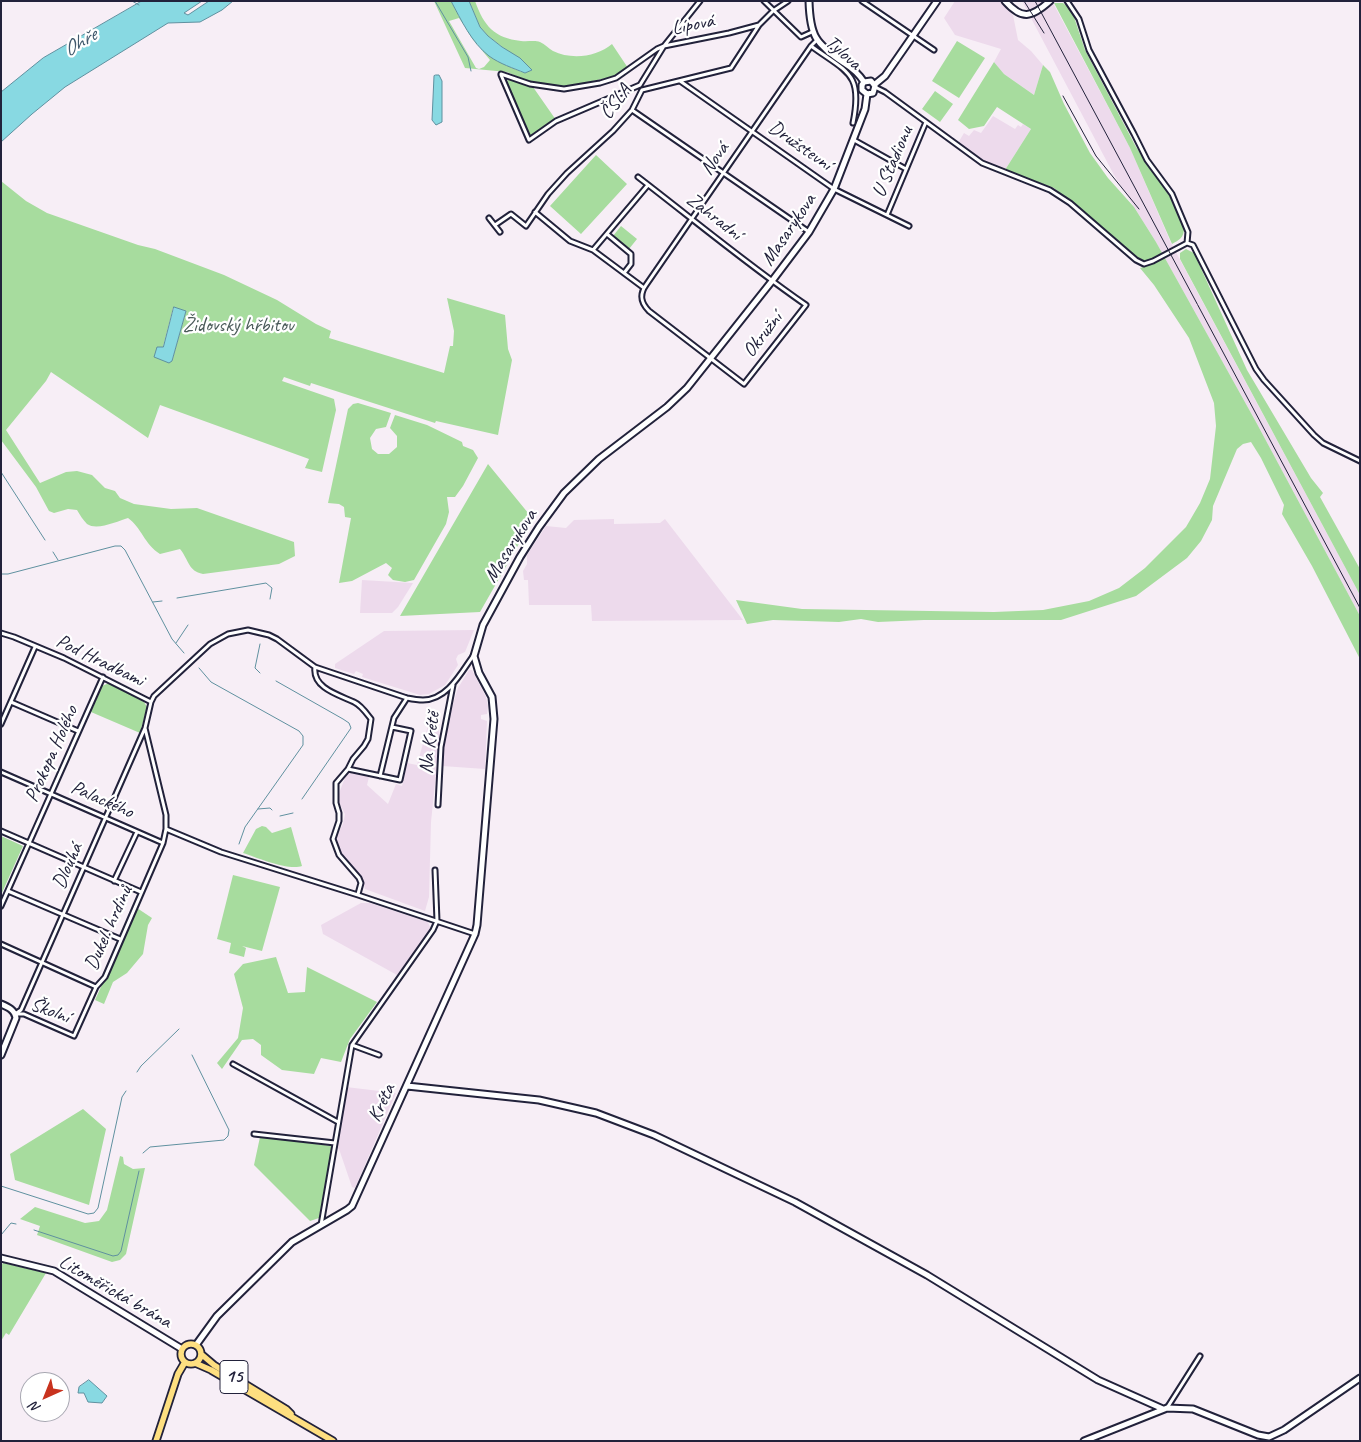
<!DOCTYPE html>
<html>
<head>
<meta charset="utf-8">
<style>
	body { margin:0 }
	#map { position:relative; width:1361px; height:1442px; overflow:hidden; background:#f7eef6; font-family:Caveat,sans-serif }
	canvas { display:block }
	.frame { position:absolute; inset:0; border:2px solid #22223b; pointer-events:none }
	.north { position:absolute; left:20px; top:1372px; width:50px; height:50px; box-sizing:border-box; background:#fff; border:1px solid #a7a7b1; border-radius:50%; rotate:224deg; font-size:14px; font-weight:700; line-height:20px; text-align:center; color:#22223b }
	.north::after { content:''; display:block; margin:auto; width:18px; height:22px; background:#c8321e; clip-path:polygon(50% 0,100% 100%,50% 72%,0 100%) }
</style>
</head>
<body>
<div id="map">
<canvas width="1361" height="1442"></canvas>
<div class="frame"></div>
<div class="north">N</div>
</div>
<script>
const context = document.querySelector('canvas').getContext('2d');
context.lineJoin = 'round';
function fill(path, color) {
  context.fillStyle = color;
  context.fill(path, 'evenodd');
}
function stroke(path, color, width, dash) {
  context.strokeStyle = color;
  context.lineWidth = width;
  context.lineCap = dash ? 'butt' : 'round';
  context.setLineDash(dash || []);
  context.stroke(path);
}
function label(font, color, halo, rows, align = 'center') {
  context.font = font + ' Caveat,sans-serif';
  context.lineWidth = 4.5;
  context.setLineDash([]);
  context.textBaseline = 'middle';
  context.strokeStyle = halo;
  context.fillStyle = color;
  for (const [text, x, y, turn = 0] of rows) {
    context.save();
    context.translate(x, y);
    context.rotate((+turn || 0) * Math.PI / 180);
    context.textAlign = isNaN(turn) ? turn : align;
    if (halo) context.strokeText(text, 0, 0);
    context.fillText(text, 0, 0);
    context.restore();
  }
}
const built = new Path2D(`
	M955 1H1001L1013 15 1018 40 1031 51 1043 65 1034 95 1004 74 994 62 1001 49 955 35 944 18Z
	M1022 1H1052L1130 148 1171 243 1360 595V616L1256 422 1156 242 1114 175Z
	M993 116 1015 129 1018 125 1021 127 1023 124 1031 129 1005 170 988 163 958 143 964 133 969 136 974 130 981 133Z
	M614 519V524L660 523 665 519 743 620 592 621 591 605H529L528 580H524L523 571 527 564V555L546 526 566 528 574 520Z
	M362 580 413 583 398 607 392 613H360Z
	M474 630 465 652 458 655 456 659 458 665 449 679 445 685 429 694 420 695 362 677 363 674 356 671 354 674 335 668V664L384 631Z
	M469 670H472L486 697 488 706 487 714 481 715V719L487 721 485 769 442 766 447 722 458 688Z
	M429 722 438 729 440 734 431 822 429 897 425 911 365 889 363 880 358 873 340 854 335 839 343 824 345 814 337 799 347 772 369 777 367 785 388 804 396 784 402 786 407 763 417 765Z
	M361 903H370L428 922 431 930 397 975 323 934 321 925Z
	M346 1087 396 1093 355 1188 352 1187 339 1149 337 1148Z`);
const green = new Path2D(`
	M434 1H451C459 16 469 37 480 48 493 60 509 67 525 73L532 70 488 36 480 27 469 1H475C484 26 494 38 521 41 527 42 535 40 540 42 545 44 549 49 553 51 571 60 597 57 612 44L628 68 616 76 564 87 530 82 507 72 465 68ZM459 18 475 42 490 60 484 67 479 69 476 68 449 21Z
	M1054 3H1063L1068 7 1074 17 1085 50 1136 147 1169 195 1184 228C1184 238 1179 240 1172 244L1130 148Z
	M957 41 985 58 959 98 932 81Z
	M994 62 1004 74 1034 95 1043 65 1050 72 1064 104 1090 153 1108 178 1134 207 1156 242 1256 422 1360 616V659L1312 566 1282 514 1284 505 1261 458 1251 442 1243 444 1237 449 1213 506 1212 520 1201 541 1187 558 1136 596 1061 620H924L878 622 861 619 839 622 773 620 747 624 736 600 802 609 994 612 1043 610 1089 601 1119 588 1145 568 1186 527 1200 503 1210 479 1216 426 1214 403 1189 338 1154 285 1140 268 1148 266 1054 188 1005 170 1031 129 997 107 984 126 969 129 958 120Z
	M511 79 533 87 556 120 531 137 513 100 506 81Z
	M935 91 953 104 940 122 922 109Z
	M596 155 627 184 581 234 550 206Z
	M1 181 26 201 47 213 138 245 155 249 224 275 277 300 316 324 331 331 329 338 444 373 450 346H453L454 331 447 298 505 315 508 349 512 360 498 435 436 421 435 423 311 383 310 386 284 377 282 381 334 399 336 410 322 472 305 468 309 459 160 405 148 438 51 372 46 381 6 430 40 483 66 472 77 471 92 475 105 488 115 491 120 498 134 504 171 509 197 508 294 542 295 556 279 564 203 574C188 571 189 560 180 549L160 554C144 544 142 528 128 518 118 521 97 531 87 524 83 520 80 515 77 510L68 509 54 513 49 511 36 487 1 440ZM173 308 186 311 172 361 162 348 163 347Z
	M621 226 637 239 629 249 613 236Z
	M1186 249 1194 253 1247 370 1311 478 1323 493 1320 497 1360 569V595L1180 259V253Z
	M358 403 391 413 386 427 376 429 370 438 372 449 378 454H389L397 447V436L390 428 395 415 427 425 462 442 463 446 473 450 478 458 463 486 455 497H447L449 512 446 524 414 580 405 582 393 580 388 575 392 568 386 563 352 581 339 583 351 518 345 517 344 507 339 504 328 503 348 409 353 404Z
	M488 464 533 519 480 612 400 616Z
	M109 683 144 702 147 707 140 733 91 712 102 686Z
	M262 826 266 827 272 833 291 827 302 866C289 871 258 858 243 853L256 829Z
	M1 836 23 846 1 895Z
	M233 875 280 887 262 951 242 946 246 948 244 957 229 953 231 943 217 939Z
	M137 908 152 918 148 925 143 954 127 973 113 982 104 1004 95 1000Z
	M276 957 288 993 305 992 307 967 377 1002 350 1039 341 1062 321 1058 314 1074 282 1070 261 1055V1045L253 1039 242 1040 222 1069 217 1063 238 1038 243 1008 234 974 243 964Z
	M83 1109 106 1129 89 1205 15 1180 10 1154Z
	M260 1137 332 1146 319 1218 310 1221 254 1165Z
	M120 1156 123 1157 124 1164 133 1169 145 1168 126 1254 120 1260 112 1262 37 1235 40 1226 20 1219 35 1207 85 1223 99 1221 107 1210Z
	M3 1263 46 1273 9 1335 6 1333 1 1341V1266Z`);
const water = new Path2D(`
	M142 1H202L184 13 188 15 209 1H233L222 10 200 22 168 23 65 87 32 114 1 142V92L43 58Z
	M451 1H469L480 27 488 36 502 47 520 58 532 70 525 73C513 68 500 64 489 56 472 43 461 20 451 1Z
	M436 75H439L442 81V122L436 125 432 120 434 76Z
	M174 307 186 311 172 361 169 363 154 357 157 347H163Z
	M89 1380 107 1396 102 1403 88 1402 84 1393H78L79 1387Z`);
const stream = new Path2D(`
	M132 1 139 5
	M435 1 468 57 471 71
	M1 472 45 540
	M53 552 58 560
	M1 574H8L115 546H121L125 550 172 639 184 653
	M177 598 266 583 272 588 270 599
	M153 602 162 601
	M176 643 188 625
	M199 668 211 682 299 731 303 736V745L245 827 239 844
	M260 673 255 668 260 644
	M276 681 343 719 349 723 351 728 302 799
	M258 809 270 808 272 810
	M280 816 293 813
	M137 1072 141 1066 179 1029
	M143 1153 150 1147 224 1140 228 1136 229 1130 192 1055
	M1 1186 88 1214 94 1213 98 1208 122 1097 126 1091
	M34 1230 113 1256 118 1255 121 1251 139 1171
	M1 1235 11 1223 16 1224`);
const street = new Path2D(`
	M764 1 801 37 812 32
	M862 1 934 50
	M811 46C848 73 863 73 853 123
	M501 74 530 84 564 89 600 83 616 78 657 49 664 46 729 33 759 25 773 11 788 1
	M501 75 529 140 556 121 640 85
	M680 81 834 189 909 226
	M640 85 664 46 700 1
	M875 87 885 92 982 163 1050 190 1070 203 1136 260 1144 264 1153 261 1187 243 1188 232 1172 194 1147 160 1134 134 1089 50 1079 19 1067 1
	M632 110 809 232
	M854 140 906 169
	M638 177C694 220 748 265 806 305L744 384 649 311C641 303 639 295 646 285 701 205 756 126 811 46L817 40
	M535 212 570 241 593 250 648 185
	M887 215 926 122
	M489 218 500 232
	M495 225 511 214 526 226 548 194 567 173 613 131 632 110 642 90 731 68 759 25
	M607 234 631 254V264L624 273
	M1187 243 1193 245 1256 369 1264 380 1314 435 1323 443 1360 461
	M593 250 644 288
	M1 633 14 637 64 658 151 702
	M315 667C312 688 339 695 354 702 361 705 367 714 371 719L368 739 364 746 353 759 348 769 336 783V803L339 813V821L333 839 339 855 359 878 361 883 358 894
	M11 702 78 731
	M1 724 35 647
	M348 769 400 780 411 731 392 727
	M1 772 163 843
	M380 776 394 718 407 698
	M438 805 441 747 453 685
	M166 829 221 852 358 895 475 934
	M1 831 141 892
	M114 881 137 832
	M8 891 120 939
	M1 906 103 677
	M1 944 96 987
	M15 1014 21 1010 145 728 151 702 154 696 210 644 228 634 248 630 269 635 277 639 315 667 407 698C412 699 418 700 423 700 447 700 461 673 473 656
	M16 1014H24L74 1036 96 987 105 977 163 843 166 829V815L145 728
	M352 1045 379 1055
	M233 1064 338 1122
	M254 1134 335 1143
	M321 1225 352 1045 433 930 437 921 435 870
	M1167 1408 1200 1356`);
const secondary = new Path2D(`
	M809 1C810 36 815 43 844 63 852 68 859 74 864 82
	M1005 1C1022 20 1031 18 1050 1
	M864 82 871 81 875 86 873 93 867 94
	M864 82 862 85V90L867 94
	M874 85 885 76 937 1
	M1 1004C8 1007 15 1010 16 1018L1 1055
	M407 1086 539 1100 596 1113 654 1135 795 1202 927 1275 1098 1380 1163 1409
	M1 1258 54 1271 182 1349
	M196 1345 217 1316 292 1242 347 1210 352 1206 475 934 477 925 494 719 492 697 479 673 474 656 483 625 520 557 539 527 564 493 599 459 667 407 687 388 772 281 809 232 834 189 865 109 867 94
	M1084 1441 1167 1408 1193 1409 1258 1435 1269 1437 1284 1430 1360 1378`);
const primary = new Path2D(`
	M181 1354a10 10 0 1 1 20 0a10 10 0 1 1-20 0Z
	M201 1354 214 1365 286 1409 291 1414
	M195 1363 211 1370 333 1441
	M156 1441 178 1374 185 1362`);
const rail = new Path2D(`
	M1024 1 1044 33
	M1035 1 1360 608
	M1063 96 1096 156 1139 209`);
const shields = [
	[234,1377,28]
];
const shieldNames = [
	["15",234,1377]
];
const streetNames = [
	["Lípová",693,25,-11],
	["Tylova",843,53,42],
	["ČSLA",616,102,-52],
	["Družstevní",800,146,35],
	["Nová",715,159,-55],
	["U Stadionu",893,162,-67],
	["Zahradní",714,217,38],
	["Masarykova",789,230,-56],
	["Okružní",763,335,-52],
	["Masarykova",511,546,-58],
	["Pod Hradbami",100,661,26],
	["Na Krétě",430,743,-83],
	["Prokopa Holého",52,754,-66],
	["Palackého",102,800,24],
	["Dlouhá",68,866,-66],
	["Dukel. hrdinů",109,928,-66],
	["Školní",50,1011,21],
	["Kréta",382,1103,-65],
	["Litoměřická brána",115,1292,30]
];
const parkNames = [
	["Židovský hřbitov",238,326]
];
const waterNames = [
	["Ohře",80,43,-31]
];
fill(built, '#eddaec');
fill(green, '#a7dc9e');
fill(water, '#88d9e2');
stroke(water, '#5f909f', 1);
stroke(stream, '#5f909f', 1);
stroke(street, '#22223b', 7);
stroke(secondary, '#22223b', 9);
stroke(primary, '#22223b', 9);
stroke(street, '#fff', 3);
stroke(secondary, '#fff', 5);
stroke(primary, '#fedf80', 5.5);
stroke(rail, '#22223b', 1);
for (const [x, y, w] of shields) {
  const box = new Path2D();
  box.roundRect(x - w / 2, y - 16.5, w, 33, 4);
  context.fillStyle = '#fff';
  context.fill(box);
  stroke(box, '#22223b', 1);
}
label('bold 19px', '#22223b', null, shieldNames);
label('20px', '#22223b', '#fff', streetNames);
label('20px', '#4a5a59', '#fff', parkNames);
label('italic 21px', '#41596d', '#fff', waterNames);
</script>
</body>
</html>
